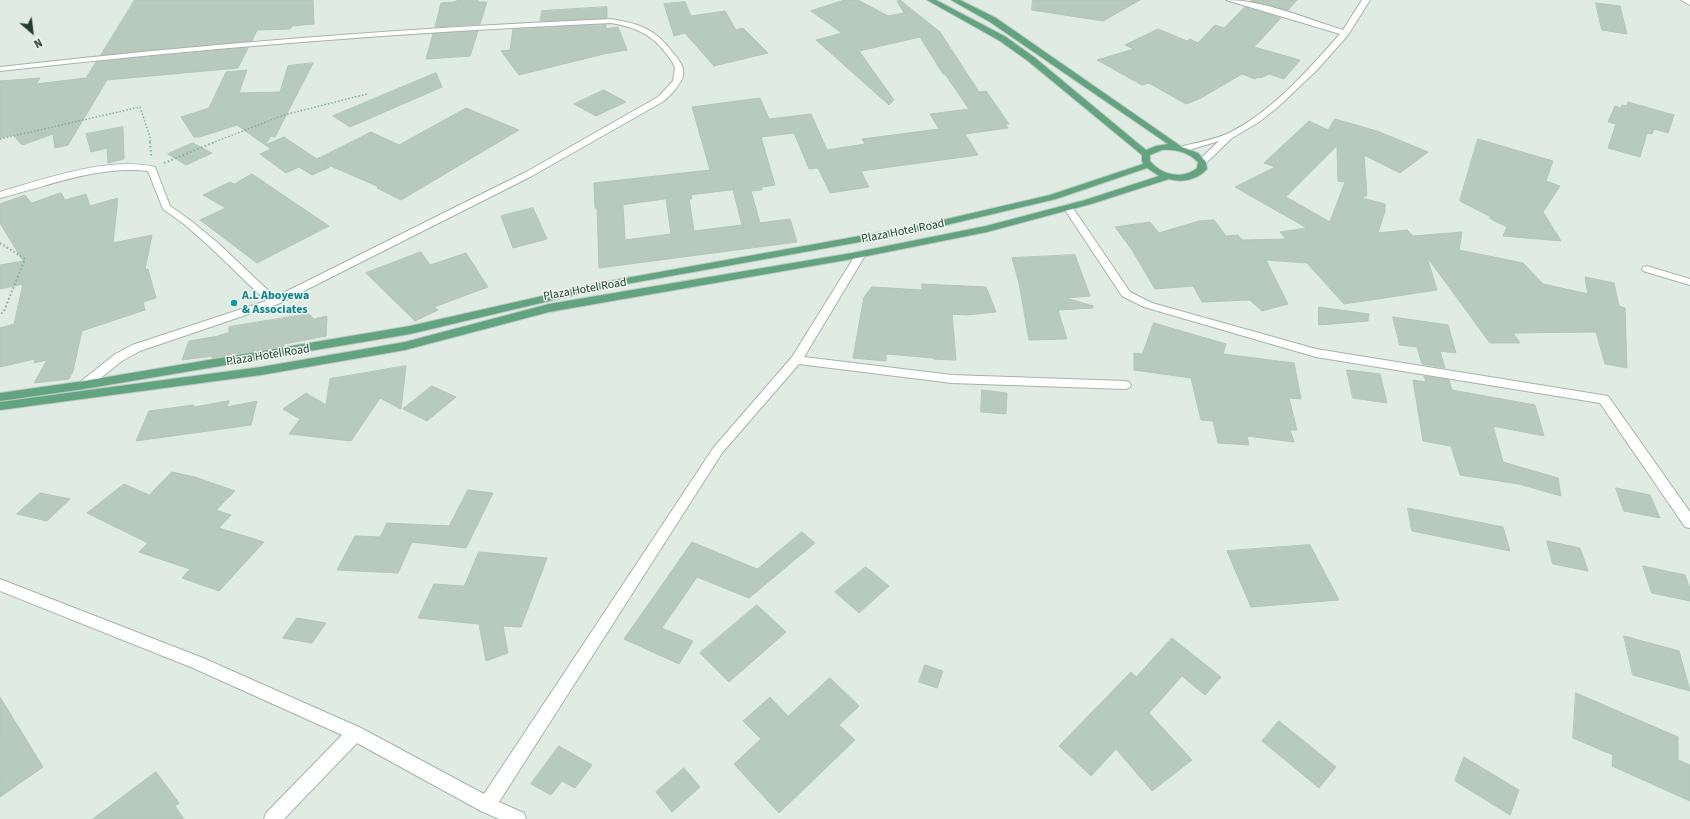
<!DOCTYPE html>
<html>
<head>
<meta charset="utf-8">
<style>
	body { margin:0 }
	#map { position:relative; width:1690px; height:819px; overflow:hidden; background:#e0ece3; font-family:"Source Sans 3",sans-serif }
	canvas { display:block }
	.north { position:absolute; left:12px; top:12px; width:40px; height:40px; -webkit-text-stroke:3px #f0f8f2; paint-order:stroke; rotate:152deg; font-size:11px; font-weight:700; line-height:16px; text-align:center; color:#203d2d }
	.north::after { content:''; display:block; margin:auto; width:14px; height:18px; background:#203d2d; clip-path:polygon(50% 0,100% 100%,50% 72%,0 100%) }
</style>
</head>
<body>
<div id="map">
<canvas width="1690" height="819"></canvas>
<div class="north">N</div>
</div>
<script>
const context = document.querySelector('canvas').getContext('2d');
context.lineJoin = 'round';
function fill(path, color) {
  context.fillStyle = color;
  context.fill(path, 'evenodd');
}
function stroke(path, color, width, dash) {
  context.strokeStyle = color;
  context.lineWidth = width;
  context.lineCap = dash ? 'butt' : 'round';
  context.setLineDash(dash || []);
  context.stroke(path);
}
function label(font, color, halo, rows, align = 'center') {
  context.font = font + ' "Source Sans 3",sans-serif';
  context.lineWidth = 3;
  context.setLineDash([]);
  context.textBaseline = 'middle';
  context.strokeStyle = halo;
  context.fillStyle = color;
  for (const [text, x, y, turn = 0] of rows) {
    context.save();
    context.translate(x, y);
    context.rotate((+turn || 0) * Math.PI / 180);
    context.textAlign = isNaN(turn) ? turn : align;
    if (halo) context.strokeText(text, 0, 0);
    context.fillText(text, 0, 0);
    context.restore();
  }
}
const building = new Path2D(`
	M135 0H313L314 24 292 26 290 29 257 30 252 41 101 55Z
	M478 0 477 2H487L480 24 435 27 441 3 455 2 456 1Z
	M845 0H858L888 16 904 13 897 1 900 0 940 32 979 92 986 91 1009 124H1005L1008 128 965 134 978 155 861 171 869 187 830 193 818 168 809 169 794 133 761 137 775 185 762 187V190L751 191 760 223 790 219 797 242 599 268 597 208H595L594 183 710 170 692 107 760 98 769 119 811 114 827 150 865 144 862 139 939 129 930 114 969 109 945 74H943L920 37 859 51 894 100 889 105 816 40 842 33 811 11ZM733 190 742 225 694 231 689 199H692L691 195ZM666 199 671 234 625 240 623 205Z
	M1033 0H1140L1103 21 1032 10Z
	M1252 0H1297L1288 10 1251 1Z
	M685 2 691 16 725 11 736 30 743 28 768 53 714 66 685 33 674 36 664 4Z
	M1596 3 1620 6 1627 34 1602 30Z
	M607 7V18L540 21 542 11Z
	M1245 7 1281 18 1254 47 1300 60 1284 79 1269 74 1261 78 1258 77 1255 79 1242 74 1201 98 1186 104 1149 83 1142 85 1097 60 1134 49 1125 45 1158 29 1187 41 1190 39 1198 43 1215 25 1224 28Z
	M606 25V29L618 27 627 50 604 54 519 75 501 51 510 50 513 29Z
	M478 31 470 56 426 59 433 34Z
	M248 48 238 68 107 80 68 145 55 148 53 134 22 145 13 135 0 138V81L40 78 36 84 86 78 96 62Z
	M313 63 275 137 271 136 265 145 284 137 317 159 371 132 399 145 466 108 519 130 401 200 377 188 379 187 324 163 330 167 312 175 299 167 286 173 260 154 271 149 237 125 200 137H194L181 117 209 108 226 72 247 70 239 93 280 92 288 66Z
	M436 73 442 87 350 127 333 116Z
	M604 90 626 102 596 116 574 104Z
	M1628 102 1674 115 1668 133 1654 129 1652 134 1647 133 1640 157 1608 148 1616 124 1608 122 1615 106 1621 108 1622 105 1627 106Z
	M1335 119 1377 131 1428 152 1400 173 1364 155 1367 195 1362 198 1385 204V211L1378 233 1407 230 1413 236 1462 232 1459 250 1523 263 1543 284 1588 294 1585 277 1614 283 1619 306 1625 308 1627 368 1605 364 1596 332 1513 333 1520 343H1490L1427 257 1437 290 1344 304 1307 263 1266 260 1288 304 1262 311 1250 300 1202 302 1193 286 1155 289 1132 250 1115 227 1150 222 1159 233 1199 221 1214 220 1226 236 1238 235 1242 240 1286 239 1280 232 1307 228 1235 187 1275 167 1264 163 1309 121 1328 130ZM1337 146 1338 181 1345 182 1330 222 1286 197Z
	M123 127 124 159 108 163 107 148 91 152 86 134Z
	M1478 139 1553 161 1546 181 1560 186 1543 212 1561 241 1503 236 1507 227 1489 218H1493L1460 201Z
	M193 143 212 153 186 165 168 154Z
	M252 174 329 226 257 263 200 220 226 208 203 195 230 182 234 184Z
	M61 193 65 200 86 194 90 206 118 198 113 243 152 235 145 270 148 269 156 298 143 302 145 310 82 331 73 371 69 379 34 383 47 360 34 363 35 359 0 367V328L14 324 23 284 0 289V265L23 261 0 223V204L25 195 31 203Z
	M533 208 547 239 513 248 501 216Z
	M421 252 430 265 466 253 488 287 434 307 438 310 415 321 366 273Z
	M1075 255 1090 296 1066 298 1093 306V308L1058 310 1067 339 1029 340 1019 283 1012 258Z
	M922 284 986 287 996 312 966 315 952 314 956 360 933 359V358L886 354V361L853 358 864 297 872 287 922 290Z
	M1319 307 1369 314 1368 321 1319 325Z
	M309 314 314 319 327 316 326 336 284 344V346L220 357 212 358V356L182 360 189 341 219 336 220 335 229 333V327Z
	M1393 317 1448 325 1456 353 1440 351 1445 368 1422 364 1417 347 1400 345Z
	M1154 323 1226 344 1223 354 1294 363 1301 399 1289 398 1297 430H1290L1294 442 1247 436 1249 445 1218 443 1213 421 1201 420 1191 378 1134 370V353L1142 354Z
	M406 366 401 409 380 398 351 441 289 434 300 419 283 409 306 393 326 405 330 379Z
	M1347 370 1380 374 1387 403 1353 398Z
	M1424 376 1449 380 1452 390 1535 405 1544 436 1493 426 1503 462 1558 478 1561 496 1519 484 1460 475 1451 446 1423 441 1413 380 1426 382Z
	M432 386 456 397 427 421 403 409Z
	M982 390 1007 393 1006 414 981 412Z
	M229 401 227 407 257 401 251 425 136 441 149 411 194 405 193 407Z
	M172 472 195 477 235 491 216 510 231 515 219 528 264 542 219 591 182 578 190 569 139 552 148 543 87 513 124 484 149 495Z
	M1616 488 1650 495 1660 518 1624 511Z
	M468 490 493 493 466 548 412 542 398 573 337 570 355 536 380 537 387 523 449 526Z
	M40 493 70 499 47 521 17 514Z
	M1408 508 1503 527 1510 551 1412 531Z
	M802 532 815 543 749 598 697 577 662 628 693 641 679 664 624 639 692 542 757 569Z
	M1547 541 1580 548 1588 571 1553 564Z
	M1310 545 1339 600 1251 607 1227 551Z
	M479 552 547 558 521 627 503 626 508 653 486 661 479 624 418 618 434 584 464 586Z
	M1643 566 1685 575 1690 589V601L1652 593Z
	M866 567 889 586 859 613 835 592Z
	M757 605 786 632 729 682 700 653Z
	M297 618 326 623 312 643 283 638Z
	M1624 636 1679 651 1690 691 1633 675Z
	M1172 638 1221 677 1205 695 1182 676 1149 713 1192 760 1152 791 1116 749 1091 776 1059 746 1131 672 1136 677Z
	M925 665 943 671 937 688 919 682Z
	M830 678 859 706 839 725 855 740 779 813 734 764 761 739 743 721 770 697 788 716Z
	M1576 693 1678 737V760L1690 765V801L1612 766 1613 755 1573 738Z
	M0 697 43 767 0 797Z
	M1279 721 1336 767 1319 788 1262 741Z
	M559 746 592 765 575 788 562 781 551 795 531 784Z
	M1464 757 1519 790 1510 815 1455 781Z
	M684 768 700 787 672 812 656 792Z
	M156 772 179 803 175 806 184 819H93Z`);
const pathFar1 = new Path2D(`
	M0 139 140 107 150 137V143
	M212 143 284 115 367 94`);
const path = new Path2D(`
	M150 142 151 156
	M164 163 215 142
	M0 243 25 259 4 311 0 315`);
const minor = new Path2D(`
	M1226 0C1263 0 1308 19 1343 30L1362 0H1370L1348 35 1317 70 1278 107 1259 122 1232 138 1205 164 1202 165 1198 162 1199 160 1219 141 1182 152 1178 149 1179 147C1195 143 1214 140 1229 133 1273 111 1308 70 1340 34Z
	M1681 0H1690V5Z
	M611 19C641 24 655 29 674 54 679 60 685 67 683 76 680 86 671 94 664 101L532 176 278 304 140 351 122 361 88 388 84 389 80 388 78 385 80 382 114 355 132 345 266 301 210 247 184 224 163 209 148 171C98 165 48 186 0 198V192C43 179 111 156 155 167L170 206 190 220 218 243 275 297 526 172 658 97 673 81 675 68C673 62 669 57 665 52 650 33 634 27 611 23 407 32 203 48 0 71V67C203 44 407 28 611 19Z
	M1068 204 1071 205 1130 292 1152 303 1316 349 1608 396 1690 512V528L1685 527 1600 403 1316 357 1144 307 1122 296 1063 207Z
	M861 251 866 254 804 357 952 375 1125 381 1129 382 1131 385 1129 388 1125 389 952 383 799 364 722 453 499 802 524 813 526 819H499L481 811 357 743 284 819H264L266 813 342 735 193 668 0 591V579L203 658 361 728 484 794 714 447 792 357 856 254Z
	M1647 266 1690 279V285L1643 271 1642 269 1643 267Z`);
const major = new Path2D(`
	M927 0H936L1006 37 1034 57 1146 150 1156 146 1168 144 990 22 951 0H960L996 18 1182 147 1198 153 1206 162 1207 169C1197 180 1182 183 1169 179L1091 204 987 232 852 259 549 312 405 350 261 375 0 410V402L261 367 405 342 549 304 852 253 986 226 1085 200 1159 176 1147 168 1056 199 921 231 604 288 410 334 84 389 0 401V393L84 381 410 326 604 282 921 225 1050 195 1143 164 1142 161V155L1028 61 1000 41ZM1162 150C1175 149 1188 152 1198 162L1197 168C1183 180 1161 175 1150 161V155Z`);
const markers = [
	[234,303,4,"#0f9aa8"]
];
const streetNames = [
	["Plaza Hotel Road",903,232,-11],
	["Plaza Hotel Road",585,290,-10],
	["Plaza Hotel Road",268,356,-9]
];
const cultureNames = [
	["A.L Aboyewa",242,296],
	["& Associates",242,310]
];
fill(building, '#b8c9be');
stroke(building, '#b2c5b8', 1);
stroke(minor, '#a3b4a9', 2);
stroke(major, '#c1c9c4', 2);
stroke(pathFar1, '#7fb193', 1.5, [1.5, 2]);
stroke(path, '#7fb193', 2, [1.5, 2.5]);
fill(minor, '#fff');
fill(major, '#62a380');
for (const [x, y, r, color] of markers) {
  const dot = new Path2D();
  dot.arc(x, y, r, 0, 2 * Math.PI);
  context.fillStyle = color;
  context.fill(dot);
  stroke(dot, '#f0f8f2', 1.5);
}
label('12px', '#203d2d', '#f0f8f2', streetNames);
label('bold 12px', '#0d838f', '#f0f8f2', cultureNames, 'left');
</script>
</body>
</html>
